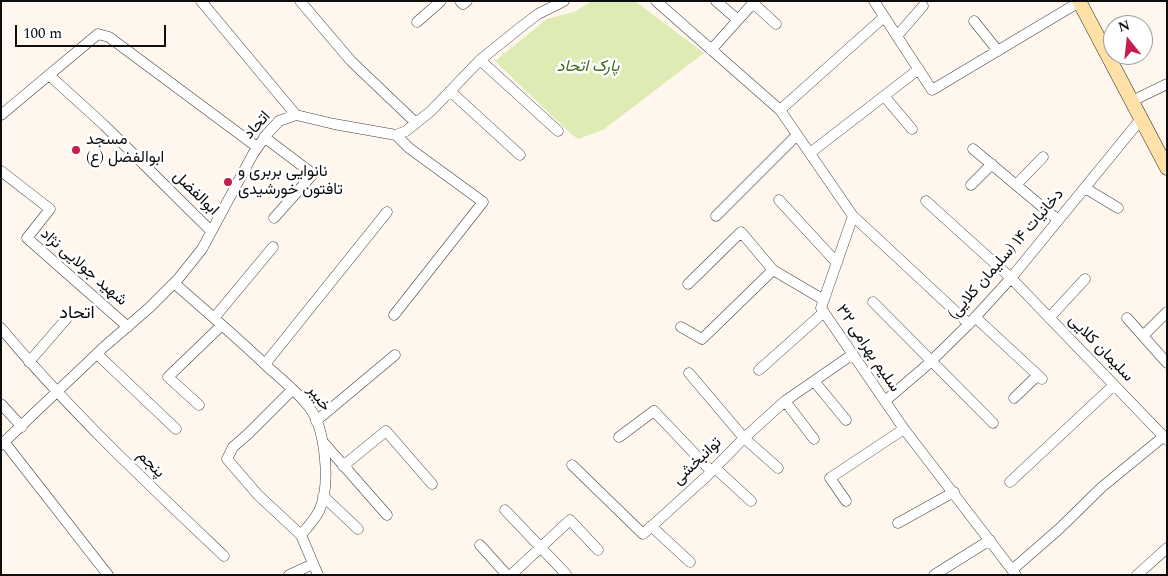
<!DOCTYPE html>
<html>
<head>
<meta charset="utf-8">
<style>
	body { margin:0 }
	#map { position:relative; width:1168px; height:576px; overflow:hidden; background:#fff7ed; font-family:Spectral,serif }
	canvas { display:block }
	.frame { position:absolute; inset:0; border:2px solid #0d0d0d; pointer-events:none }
	.north { position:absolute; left:1103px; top:15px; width:50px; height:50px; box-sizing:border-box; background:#fff; border:1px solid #9e9e9e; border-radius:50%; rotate:344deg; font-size:14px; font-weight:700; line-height:20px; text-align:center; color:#0d0d0d }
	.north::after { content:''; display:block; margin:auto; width:18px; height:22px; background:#c41e4c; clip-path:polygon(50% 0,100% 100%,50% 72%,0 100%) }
	.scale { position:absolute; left:15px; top:25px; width:151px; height:22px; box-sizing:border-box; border:2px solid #0d0d0d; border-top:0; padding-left:6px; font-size:15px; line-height:18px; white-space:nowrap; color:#0d0d0d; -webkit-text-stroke:4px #fff; paint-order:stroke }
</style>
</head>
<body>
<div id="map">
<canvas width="1168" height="576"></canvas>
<div class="frame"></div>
<div class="north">N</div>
<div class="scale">100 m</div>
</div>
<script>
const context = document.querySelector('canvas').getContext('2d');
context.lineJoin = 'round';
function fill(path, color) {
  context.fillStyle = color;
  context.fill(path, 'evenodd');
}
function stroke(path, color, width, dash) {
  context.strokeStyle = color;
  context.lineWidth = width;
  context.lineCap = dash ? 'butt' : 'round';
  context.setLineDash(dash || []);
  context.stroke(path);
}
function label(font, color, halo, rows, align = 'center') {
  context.font = font + ' Spectral,Vazirmatn,serif';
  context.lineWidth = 5;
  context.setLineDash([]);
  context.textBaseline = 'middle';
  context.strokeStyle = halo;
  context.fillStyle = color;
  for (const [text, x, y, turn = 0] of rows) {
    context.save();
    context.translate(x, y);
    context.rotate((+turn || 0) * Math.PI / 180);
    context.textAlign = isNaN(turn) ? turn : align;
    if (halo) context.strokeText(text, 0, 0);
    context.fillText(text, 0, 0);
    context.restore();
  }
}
const green = new Path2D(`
	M592 1H635L704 53 603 130 578 139 570 133 495 61 547 19 574 12Z`);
const street = new Path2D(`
	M201 1 296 115
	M300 1 351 61 416 123
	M460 1 463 4 467 1
	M656 1 780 110 853 216 821 308 904 429 1016 575
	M716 1 738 20
	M874 1 932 90 1081 1
	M753 3 776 24
	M974 21 998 51
	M417 22 441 1
	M897 36 923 6
	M711 50 755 1
	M480 60 558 131
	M49 75 104 125 211 231
	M450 91 520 155
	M884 96 912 129
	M1132 101 1167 84
	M780 110 884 17
	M1 115 98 34 109 37 257 147
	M264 137 313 174 274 218
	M973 149 1058 220
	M810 153 919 69
	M1 171 50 209 27 238 128 327
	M971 185 992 164
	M1016 185 1043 157
	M1085 188 1118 208
	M779 200 837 263
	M926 201 1011 278 1167 440
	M716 216 797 135
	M853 216 969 324
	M174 283C207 312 240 340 271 370 284 381 299 394 309 407 326 429 331 486 319 511 315 519 307 528 301 535L318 575
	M688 284 741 232 773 270 824 300
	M873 302 993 423
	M1167 312 1143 336 1167 363
	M394 315 483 202 409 148 396 135
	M975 317 1042 379
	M214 318 273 247
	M1049 318 1085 279
	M1127 318 1143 336
	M681 327 702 339 773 270
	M1 328C69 410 147 483 224 556
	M97 354 176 429
	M29 362 67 318
	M265 364 387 212
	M759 370 824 312
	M689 373 744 438 778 468
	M814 381 846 420
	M292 390 248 434 233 447 227 459 258 495 301 535
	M1014 398 1038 375
	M785 401 814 439
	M885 401 926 366 969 324 1011 278 1141 119
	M1 404 22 427
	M199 405 168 377 222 325
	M316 421 395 355
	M619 437 654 411 711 471
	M323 442 387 515
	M5 443 108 575
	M1 445 105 346 149 308 178 279 202 249 253 154 267 134 279 121 296 115 334 124 396 135 406 131 431 111 480 60 521 27 538 14 564 1
	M572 465 643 534 707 476 744 438 785 401 853 354
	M343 466 386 431 432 484
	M715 468 751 501
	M1010 482 1114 385
	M323 496 358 529
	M846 501 830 478 904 429
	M505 510 566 574
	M898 523 954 492
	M651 526 690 562
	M480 545 507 575
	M1012 570 1059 529 1102 487 1163 437
	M289 575 313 564
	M511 575 570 520 598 550
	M934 575 990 540
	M1137 575 1167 548`);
const secondary = new Path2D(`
	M1079 1 1167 168`);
const markers = [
	[76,150,5,"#c41e4c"],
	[228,182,5,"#c41e4c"]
];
const parkNames = [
	["پارک اتحاد",588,68]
];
const streetNames = [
	["اتحاد",258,126,-48],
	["ابوالفضل",195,194,44],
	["دخانیات ۱۴ (سلیمان کلایی)",1007,255,-49],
	["شهید جولایی نژاد",83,268,41],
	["سلیم بهرامی ۳۲",867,349,56],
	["سلیمان کلایی",1100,349,46],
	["خیبر",318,399,54],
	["توانبخشی",698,462,-44],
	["پنجم",150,465,45]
];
const poiNames = [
	["مسجد",86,141],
	["ابوالفضل (ع)",86,159],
	["نانوایی بربری و",238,173],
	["تافتون خورشیدی",238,191]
];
const neighbourhoodNames = [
	["اتحاد",77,314]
];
fill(green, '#deebb5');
stroke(street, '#404040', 11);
stroke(secondary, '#2f2f2f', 15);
stroke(street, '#fff', 10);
stroke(secondary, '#ffe1a8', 14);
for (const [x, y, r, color] of markers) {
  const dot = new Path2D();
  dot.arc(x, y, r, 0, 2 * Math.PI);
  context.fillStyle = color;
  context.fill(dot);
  stroke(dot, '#fff', 2);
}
label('italic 16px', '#3c681a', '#fff', parkNames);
label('16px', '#0d0d0d', '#fff', streetNames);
label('16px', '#0d0d0d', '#fff', poiNames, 'left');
label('18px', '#0d0d0d', '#fff', neighbourhoodNames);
</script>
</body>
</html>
